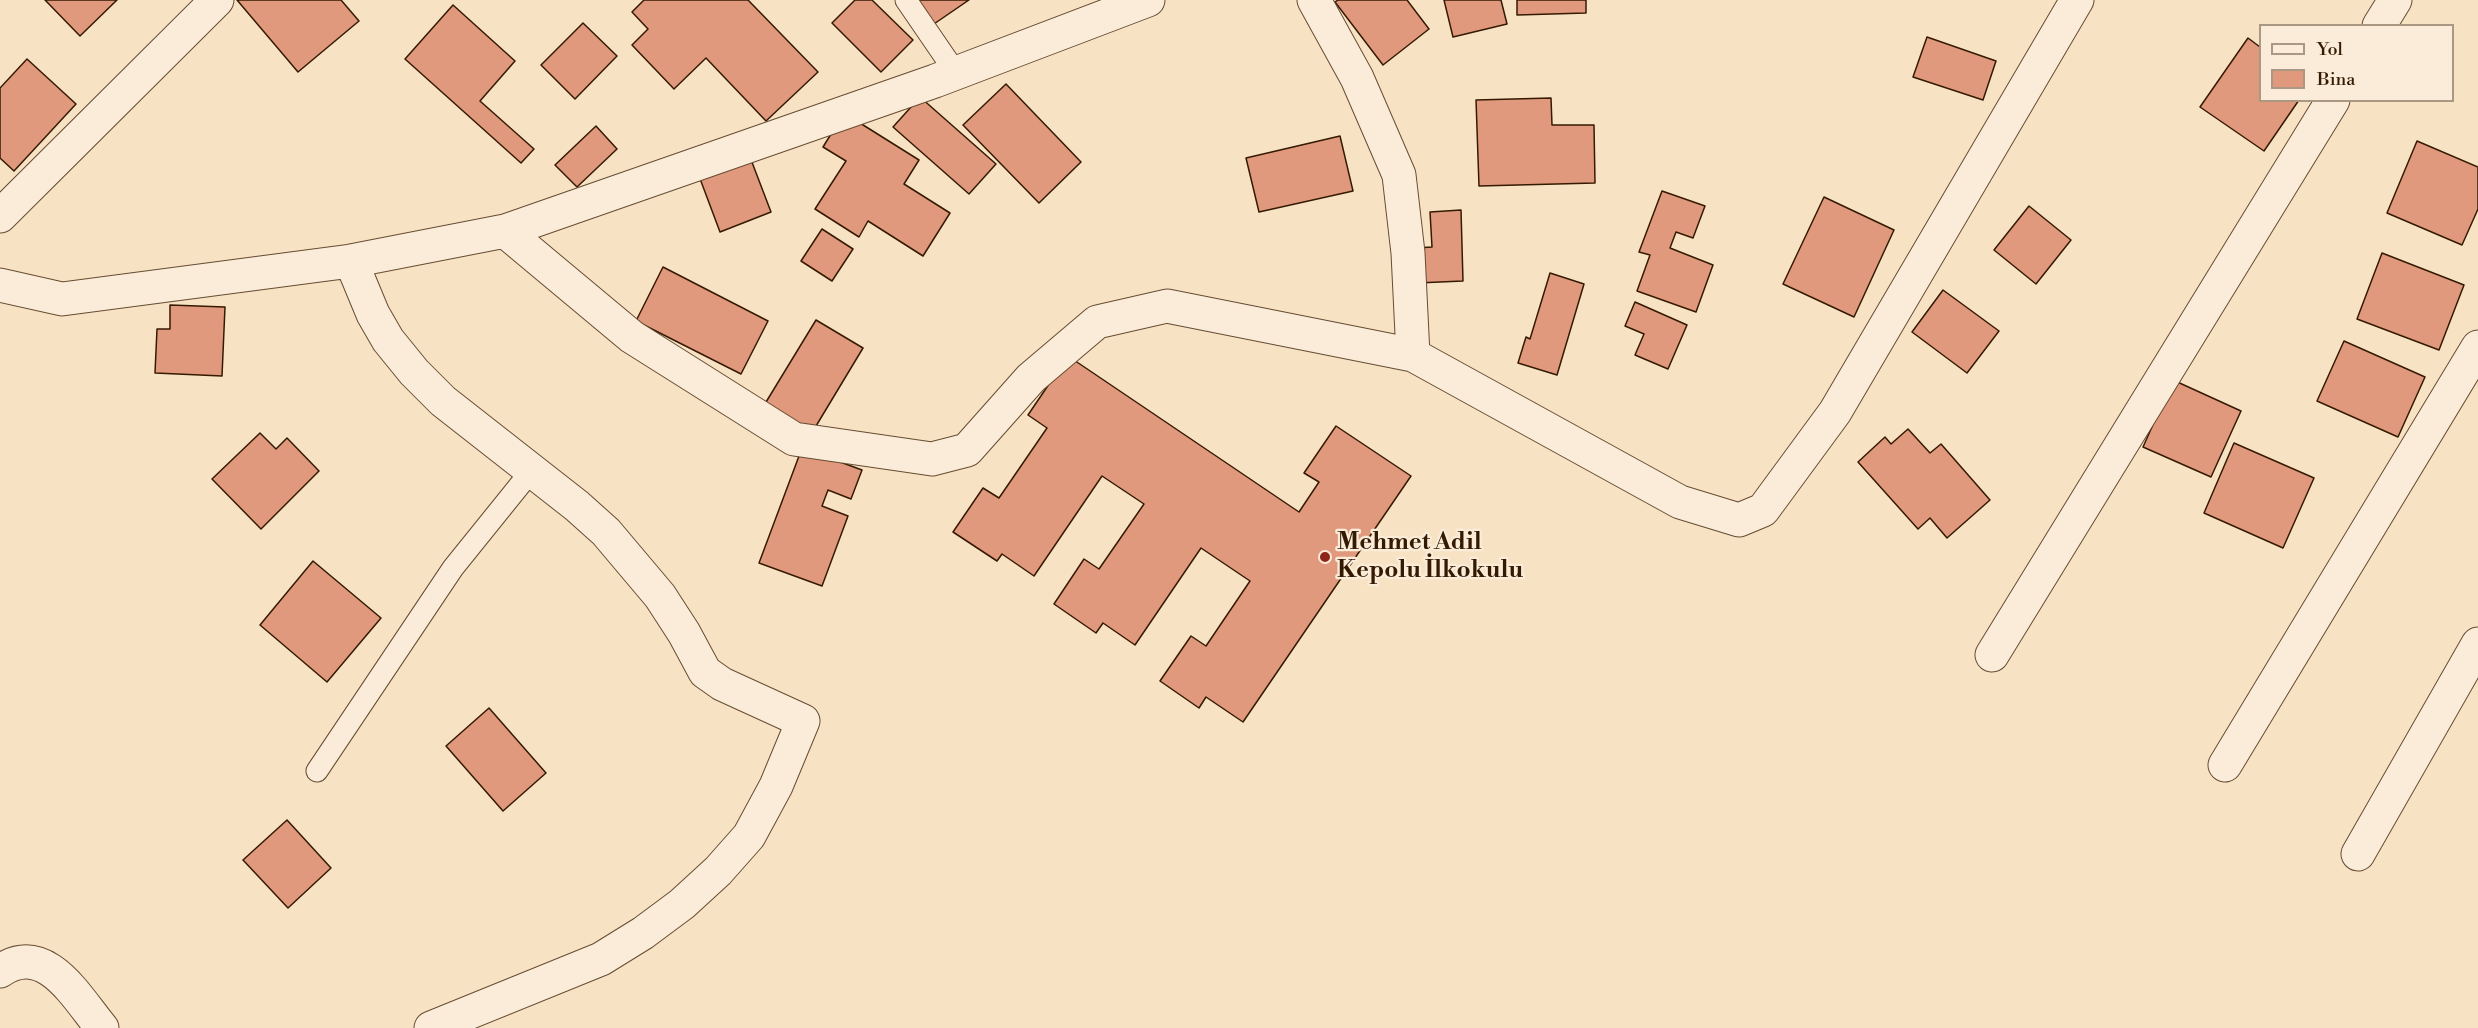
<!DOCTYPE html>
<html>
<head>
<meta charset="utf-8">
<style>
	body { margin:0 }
	#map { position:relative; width:2478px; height:1028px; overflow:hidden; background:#f8e2c4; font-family:"Libre Bodoni",serif }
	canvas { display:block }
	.legend { position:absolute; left:2259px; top:24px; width:195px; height:78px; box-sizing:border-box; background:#faecd9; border:2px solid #ab9883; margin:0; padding:8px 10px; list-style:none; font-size:18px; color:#351a02 }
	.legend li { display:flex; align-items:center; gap:12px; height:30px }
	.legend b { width:30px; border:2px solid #ab9883 }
</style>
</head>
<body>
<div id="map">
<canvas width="2478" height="1028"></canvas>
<ul class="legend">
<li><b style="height:8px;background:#faecd9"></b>Yol</li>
<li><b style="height:16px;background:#e0997c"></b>Bina</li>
</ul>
</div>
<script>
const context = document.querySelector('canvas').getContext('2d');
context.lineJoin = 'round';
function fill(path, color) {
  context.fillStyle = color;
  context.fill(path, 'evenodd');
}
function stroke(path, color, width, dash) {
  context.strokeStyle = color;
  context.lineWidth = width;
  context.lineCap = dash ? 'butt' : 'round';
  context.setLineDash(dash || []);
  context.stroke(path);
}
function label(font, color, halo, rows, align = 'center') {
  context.font = font + ' "Libre Bodoni",serif';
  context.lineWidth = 4.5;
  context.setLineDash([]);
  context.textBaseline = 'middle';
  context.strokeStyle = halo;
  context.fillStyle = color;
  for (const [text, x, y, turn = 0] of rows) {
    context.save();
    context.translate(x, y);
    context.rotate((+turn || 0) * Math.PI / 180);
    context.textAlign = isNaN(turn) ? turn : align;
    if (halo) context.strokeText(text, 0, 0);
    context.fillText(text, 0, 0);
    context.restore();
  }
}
const building = new Path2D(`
	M45 0H117L80 36Z
	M237 0H341L359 21 298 72Z
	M644 0H748L818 72 766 121 706 58 674 89 632 45 648 29 632 12Z
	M855 0H872L913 40 881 72 832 23Z
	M913 0H969L931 26Z
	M1338 0H1407L1429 29 1383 65 1335 2Z
	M1444 0H1501L1507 24 1453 37Z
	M1517 0H1586V13L1517 15Z
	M453 5 515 61 480 101 534 149 521 163 405 59Z
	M583 23 617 56 575 99 541 65Z
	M1927 37 1996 61 1983 100 1913 77Z
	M2248 38 2260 47V100H2299L2264 151 2200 107Z
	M27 59 76 104 14 171 0 158V88Z
	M1006 84 1081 162 1039 203 963 125Z
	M920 97 996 164 969 194 893 127Z
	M1551 98 1552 125H1594L1595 183 1479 186 1476 100Z
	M844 113 919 160 904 184 950 213 923 256 868 221 859 237 815 209 846 161 823 147Z
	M596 126 617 149 577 187 555 165Z
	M1340 136 1353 191 1259 212 1246 158Z
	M2417 141 2478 167V209L2462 245 2387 213Z
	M750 157 771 212 720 232 699 176Z
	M1662 191 1705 206 1693 238 1676 232 1670 248 1713 265 1696 312 1637 291 1650 255 1639 252Z
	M1824 197 1894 230 1854 317 1783 284Z
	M2029 206 2071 240 2036 284 1994 250Z
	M1461 210 1463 281 1417 283 1416 248 1432 247 1430 212Z
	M822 229 853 249 832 281 801 261Z
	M2382 253 2464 285 2439 350 2357 319Z
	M663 267 768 321 741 374 636 321Z
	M1550 273 1584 284 1557 375 1518 363 1526 337 1530 339Z
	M1943 290 1999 331 1967 373 1912 332Z
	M1635 302 1687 325 1668 369 1635 355 1644 334 1625 326Z
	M170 305 225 307 222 376 155 373 157 329H170Z
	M816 320 863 348 810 436 763 407Z
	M2344 341 2425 377 2398 437 2317 401Z
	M1068 356 1299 512 1319 482 1304 473 1336 426 1411 476 1243 722 1206 697 1199 708 1160 681 1191 636 1206 646 1250 581 1201 548 1135 645 1103 623 1096 633 1054 604 1084 559 1099 569 1144 504 1102 476 1034 576 1002 554 997 561 953 532 983 488 999 498 1047 428 1028 415Z
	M2173 380 2241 411 2211 477 2143 447Z
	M1908 429 1930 453 1941 444 1990 500 1947 538 1930 518 1918 529 1858 462 1885 437 1891 444Z
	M260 433 276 449 287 438 319 471 261 529 212 479Z
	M2234 443 2314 478 2283 548 2204 513Z
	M802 448 862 470 851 499 828 490 822 506 848 516 822 586 759 563Z
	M313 561 381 618 327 682 260 625Z
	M489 708 546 773 503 811 446 746Z
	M287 820 331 868 288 908 243 860Z`);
const service = new Path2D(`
	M906 0 956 73
	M317 771 453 568 532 470`);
const minor = new Path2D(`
	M1314 0 1357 78 1399 175 1408 253 1413 355
	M2379 26 2395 0
	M0 216 217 0
	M505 231 632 337 794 439 932 459 967 450 1031 378 1097 322 1167 306 1413 355 1680 502 1739 520 1763 510 1835 412 2077 0
	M351 261 373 314 388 340 414 372 443 401 577 506 606 532 660 596 684 633 705 672 722 684 803 721 776 786 749 836 718 871 682 904 643 933 601 959 431 1028
	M0 285 62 299 351 261 505 231 935 81 1148 0
	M1992 655 2333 100
	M2225 765 2478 347
	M2358 854 2478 644
	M0 971C46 940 76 997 102 1028`);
const markers = [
	[1325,557,6,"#8f2418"]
];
const poiNames = [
	["Mehmet Adil",1337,543],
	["Kepolu İlkokulu",1337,571]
];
fill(building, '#e0997c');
stroke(building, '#351a02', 1.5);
stroke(service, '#664c32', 23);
stroke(minor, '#664c32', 35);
stroke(service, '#faecd9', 21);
stroke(minor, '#faecd9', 33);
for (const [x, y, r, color] of markers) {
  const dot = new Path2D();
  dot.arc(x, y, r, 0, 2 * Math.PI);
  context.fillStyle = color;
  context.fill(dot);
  stroke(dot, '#faecd9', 2);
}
label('bold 24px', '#351a02', '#faecd9', poiNames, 'left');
</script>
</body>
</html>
